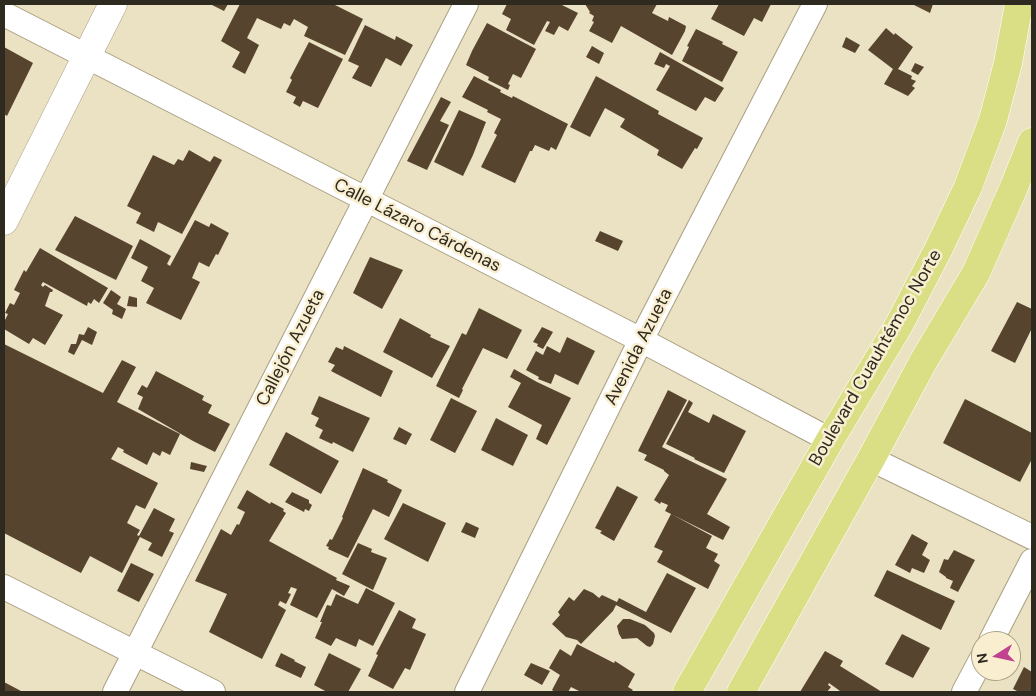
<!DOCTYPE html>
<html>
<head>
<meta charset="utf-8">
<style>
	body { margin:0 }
	#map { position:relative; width:1036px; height:696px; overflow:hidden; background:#ebe1c3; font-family:"DM Sans",sans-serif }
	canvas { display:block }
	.frame { position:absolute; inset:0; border:5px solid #2e2a1f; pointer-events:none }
	.north { position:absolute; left:971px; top:631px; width:50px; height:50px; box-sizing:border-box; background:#f9efd0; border:1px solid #a8a089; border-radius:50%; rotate:260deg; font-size:14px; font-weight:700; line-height:20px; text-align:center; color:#2e2a1f }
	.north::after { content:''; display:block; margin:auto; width:18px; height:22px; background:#c14390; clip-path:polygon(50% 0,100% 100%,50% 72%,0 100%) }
</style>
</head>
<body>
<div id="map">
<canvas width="1036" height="696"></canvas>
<div class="frame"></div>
<div class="north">N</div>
</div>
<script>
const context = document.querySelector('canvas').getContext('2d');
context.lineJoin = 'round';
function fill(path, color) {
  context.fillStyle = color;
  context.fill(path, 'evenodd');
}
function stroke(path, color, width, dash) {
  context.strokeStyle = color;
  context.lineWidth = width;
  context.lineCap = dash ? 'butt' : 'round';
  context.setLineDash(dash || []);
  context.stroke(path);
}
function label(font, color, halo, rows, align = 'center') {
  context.font = font + ' "DM Sans",sans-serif';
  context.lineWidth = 5;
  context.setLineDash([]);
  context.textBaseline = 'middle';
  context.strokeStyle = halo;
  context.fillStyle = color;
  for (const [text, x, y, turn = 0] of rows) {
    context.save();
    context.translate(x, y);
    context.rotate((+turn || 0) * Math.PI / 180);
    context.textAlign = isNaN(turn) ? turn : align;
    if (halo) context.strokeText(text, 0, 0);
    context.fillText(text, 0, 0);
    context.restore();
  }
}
const building = new Path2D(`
	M210 4H228L224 11Z
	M240 4H333L363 19 345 55 304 36 308 27 294 19 290 26 284 23 281 29 257 18 247 38 259 45 245 74 232 67 240 52 221 41Z
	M507 4H560L578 13 568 31 559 26 554 35 545 31 550 22 547 21 534 45 506 30 511 19 502 14Z
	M585 4H657L652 13 668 21 669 17 686 26 685 31 672 55 621 26 612 43 589 31 594 22 592 21 594 16 589 13 590 12Z
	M719 4H771L762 22 754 18 744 36 711 19Z
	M912 4H933L930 13Z
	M487 23 536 49 521 78 513 74 508 84 510 85 508 90 488 80 489 77 466 65 472 51Z
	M365 25 395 40 396 36 413 45 401 66 386 58 371 87 352 78 359 66 348 61Z
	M886 28 894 35 895 33 913 47 898 69 912 76 911 79 916 81 912 86 915 88 908 96 884 84 893 69 868 50Z
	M696 29 723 42 722 44 738 52 722 82 682 61 689 47 687 46Z
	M846 37 860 45 855 53 842 47Z
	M309 42 343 59 318 108 303 101 300 107 293 103 296 97 286 92 292 80 290 78Z
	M592 46 604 53 599 64 586 57Z
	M4 47 33 63 7 116 4 114Z
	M660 52 724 88 715 102 705 97 696 111 656 90 670 66 666 64 664 68 654 64Z
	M915 63 924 67 918 75 911 71Z
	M474 76 501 90 500 92 512 98 513 96 568 124 556 150 551 147 549 151 535 145 532 151H530L515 183 481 167 497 135 494 133 501 119 487 112 488 110 462 97Z
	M596 76 659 111 658 114 703 138 697 149 695 148 682 169 657 155 659 150 620 127 625 119 605 108 590 137 570 127Z
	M441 97 451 102 440 121 449 125 427 170 407 161Z
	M459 110 486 122 473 155 463 176 434 162Z
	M189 150 210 162 214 156 222 160 182 234 158 222 154 232 136 223 141 213 127 206 153 155 174 165 178 159 183 161Z
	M75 216 133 246 116 280 55 250Z
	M195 220 209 227 211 223 229 233 218 255 216 254 209 267 199 262 192 278 200 282 181 320 146 303 154 288 141 281 148 267 131 258 140 239 171 256 167 264 170 266Z
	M600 231 623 241 618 251 595 241Z
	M40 248 108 288 99 303 94 299 91 304 88 302 87 306 43 282 41 285 43 287 45 285 53 290 52 292H50L45 306 63 315 45 345 33 338 29 344 4 329V322L8 314 5 313 10 303 14 305 20 293 14 290 24 270 26 272Z
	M370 257 403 270 382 309 353 293Z
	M111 290 121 297 117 304 126 309 122 319 112 314 113 310 103 303Z
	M129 296 137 298V307L127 306Z
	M1017 302 1032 309V328L1015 363 991 351Z
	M479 308 522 330 507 359 483 348 462 389 463 390 459 398 436 386 462 333 466 335Z
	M400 318 431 335 430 337 450 346 432 378 383 352Z
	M88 327 97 332 92 345 82 340 74 355 68 352 71 344H76L79 334 84 335Z
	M542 327 553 332 543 349 537 346 538 344 533 342Z
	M567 337 595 351 578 385 555 374 551 384 538 379 539 377 526 370 536 351 543 355 547 346 560 353Z
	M4 344 103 393 122 360 136 367 117 402 180 434 170 455 162 451 160 456 153 452 147 465 123 452 124 450 118 447 111 459 158 483 145 509 136 505 127 523 140 530 137 535 139 536 154 508 175 519 169 531 174 533 162 557 148 550 152 543 140 537 122 573 90 556 81 573 4 533Z
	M344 346 393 371 381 397 331 371 335 365 328 362 336 347 343 350Z
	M514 369 537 382 571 398 547 445 536 439 542 425 508 407 521 383 510 377Z
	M156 371 204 396 202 400 212 405 208 413 230 424 215 452 193 441 138 409 143 397 137 394 142 385 147 388Z
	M668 390 687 400 662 447 727 479 707 514 730 527 723 540 665 511 668 505 661 502 660 504 654 500 669 475 664 471V470L644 460 647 455 638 451Z
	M319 396 370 418 353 452 333 442 332 444 319 438 323 430 315 426 319 418 311 414Z
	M451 398 477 411 455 453 430 440Z
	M965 399 1032 433V459L1020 482 943 443Z
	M689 400 693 403 688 412 709 423 713 414 746 431 724 473 694 459 695 458 666 444Z
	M496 418 528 435 513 466 481 450Z
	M399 427 412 434 406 445 393 439Z
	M286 432 339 461 321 494 269 465Z
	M191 462 207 466 204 472 190 469Z
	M363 468 388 480 387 482 402 490 389 517 373 509 348 558 328 549 329 547 326 546 330 539 332 540 343 518 342 517Z
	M617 486 638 497 614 541 600 533 602 531 595 528Z
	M247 490 270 504 271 502 284 509 283 511 286 513 269 541 337 578 336 580 350 586 344 596 332 589 317 618 290 605 297 589 291 587 288 593 291 594 286 604 280 601 278 605 286 610 262 659 209 632 227 594 195 581 221 529 231 535 237 524 239 525 245 512 237 508Z
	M292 492 309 500V503L312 505 309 511 305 509 304 512 285 502Z
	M403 503 446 523 428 562 384 539Z
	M671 514 712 536 706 548 718 554 714 561 720 565 708 589 657 562 663 551 654 547Z
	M466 522 479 528 475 538 461 532Z
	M912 534 928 543 922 555 930 560 924 573 912 568 910 573 895 565Z
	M358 543 372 549 371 552 387 558 373 590 342 574Z
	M954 550 975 560 958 592 950 588 953 581 946 578V577L939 572 944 559 948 560Z
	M131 563 154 574 139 602 117 591Z
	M887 570 955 601 941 630 874 596Z
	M667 573 696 588 671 633 616 605 613 611 581 644 577 640 566 637 552 624 560 615 558 612 569 597 574 601 584 589 593 593 599 598 602 595 617 602 619 598 646 612Z
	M366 588 395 603 373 646 359 639 356 647 336 638 331 646 315 638 322 622H320L327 605 331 606 336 594 358 604Z
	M399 610 416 619 412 628 426 634 410 670 405 668 393 689 368 676 378 655 376 654Z
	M623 619H630L645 625 654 633 655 636 653 644 650 647 647 646 637 638 622 639 619 634 617 626Z
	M902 634 930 648 913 678 885 664Z
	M577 644 614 663 615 661 635 674 628 687 633 690 631 692H581L571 687 568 692H555L552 690 560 675 549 668 560 649 571 656Z
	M825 651 843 661 840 666 882 692H839L840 691 829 683 828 685 831 687 827 692H800Z
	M281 653 295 660 294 661 306 667 301 678 275 666Z
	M329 653 361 669 348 692H327L314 685Z
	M531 663 550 671 542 685 524 675Z
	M1024 667 1032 672V692H1019L1013 689Z
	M4 682 21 691 20 692H4Z`);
const minor = new Path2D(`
	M4 14 641 340 830 440
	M871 459 1032 537
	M4 587 213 692
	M991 641 1032 561
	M115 692 466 4
	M467 692 641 340 815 4
	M964 692 981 660`);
const tertiary = new Path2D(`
	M4 221 113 4`);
const primary = new Path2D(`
	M687 692 830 440 899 325 939 248 968 187 993 120 1008 63 1019 4
	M741 692 871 459 923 362 976 273 1014 187 1032 142`);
const streetNames = [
	["Calle Lázaro Cárdenas",417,226,27],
	["Avenida Azueta",639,347,-63],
	["Callejón Azueta",291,348,-63],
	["Boulevard Cuauhtémoc Norte",876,358,-60]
];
fill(building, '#56442f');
stroke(minor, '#a99f82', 26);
stroke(tertiary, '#a99f82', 29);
stroke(primary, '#fff', 29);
stroke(minor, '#fff', 24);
stroke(tertiary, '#fff', 28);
stroke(primary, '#dadf85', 28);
label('18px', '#2e2a1f', '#f9efd0', streetNames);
</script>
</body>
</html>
